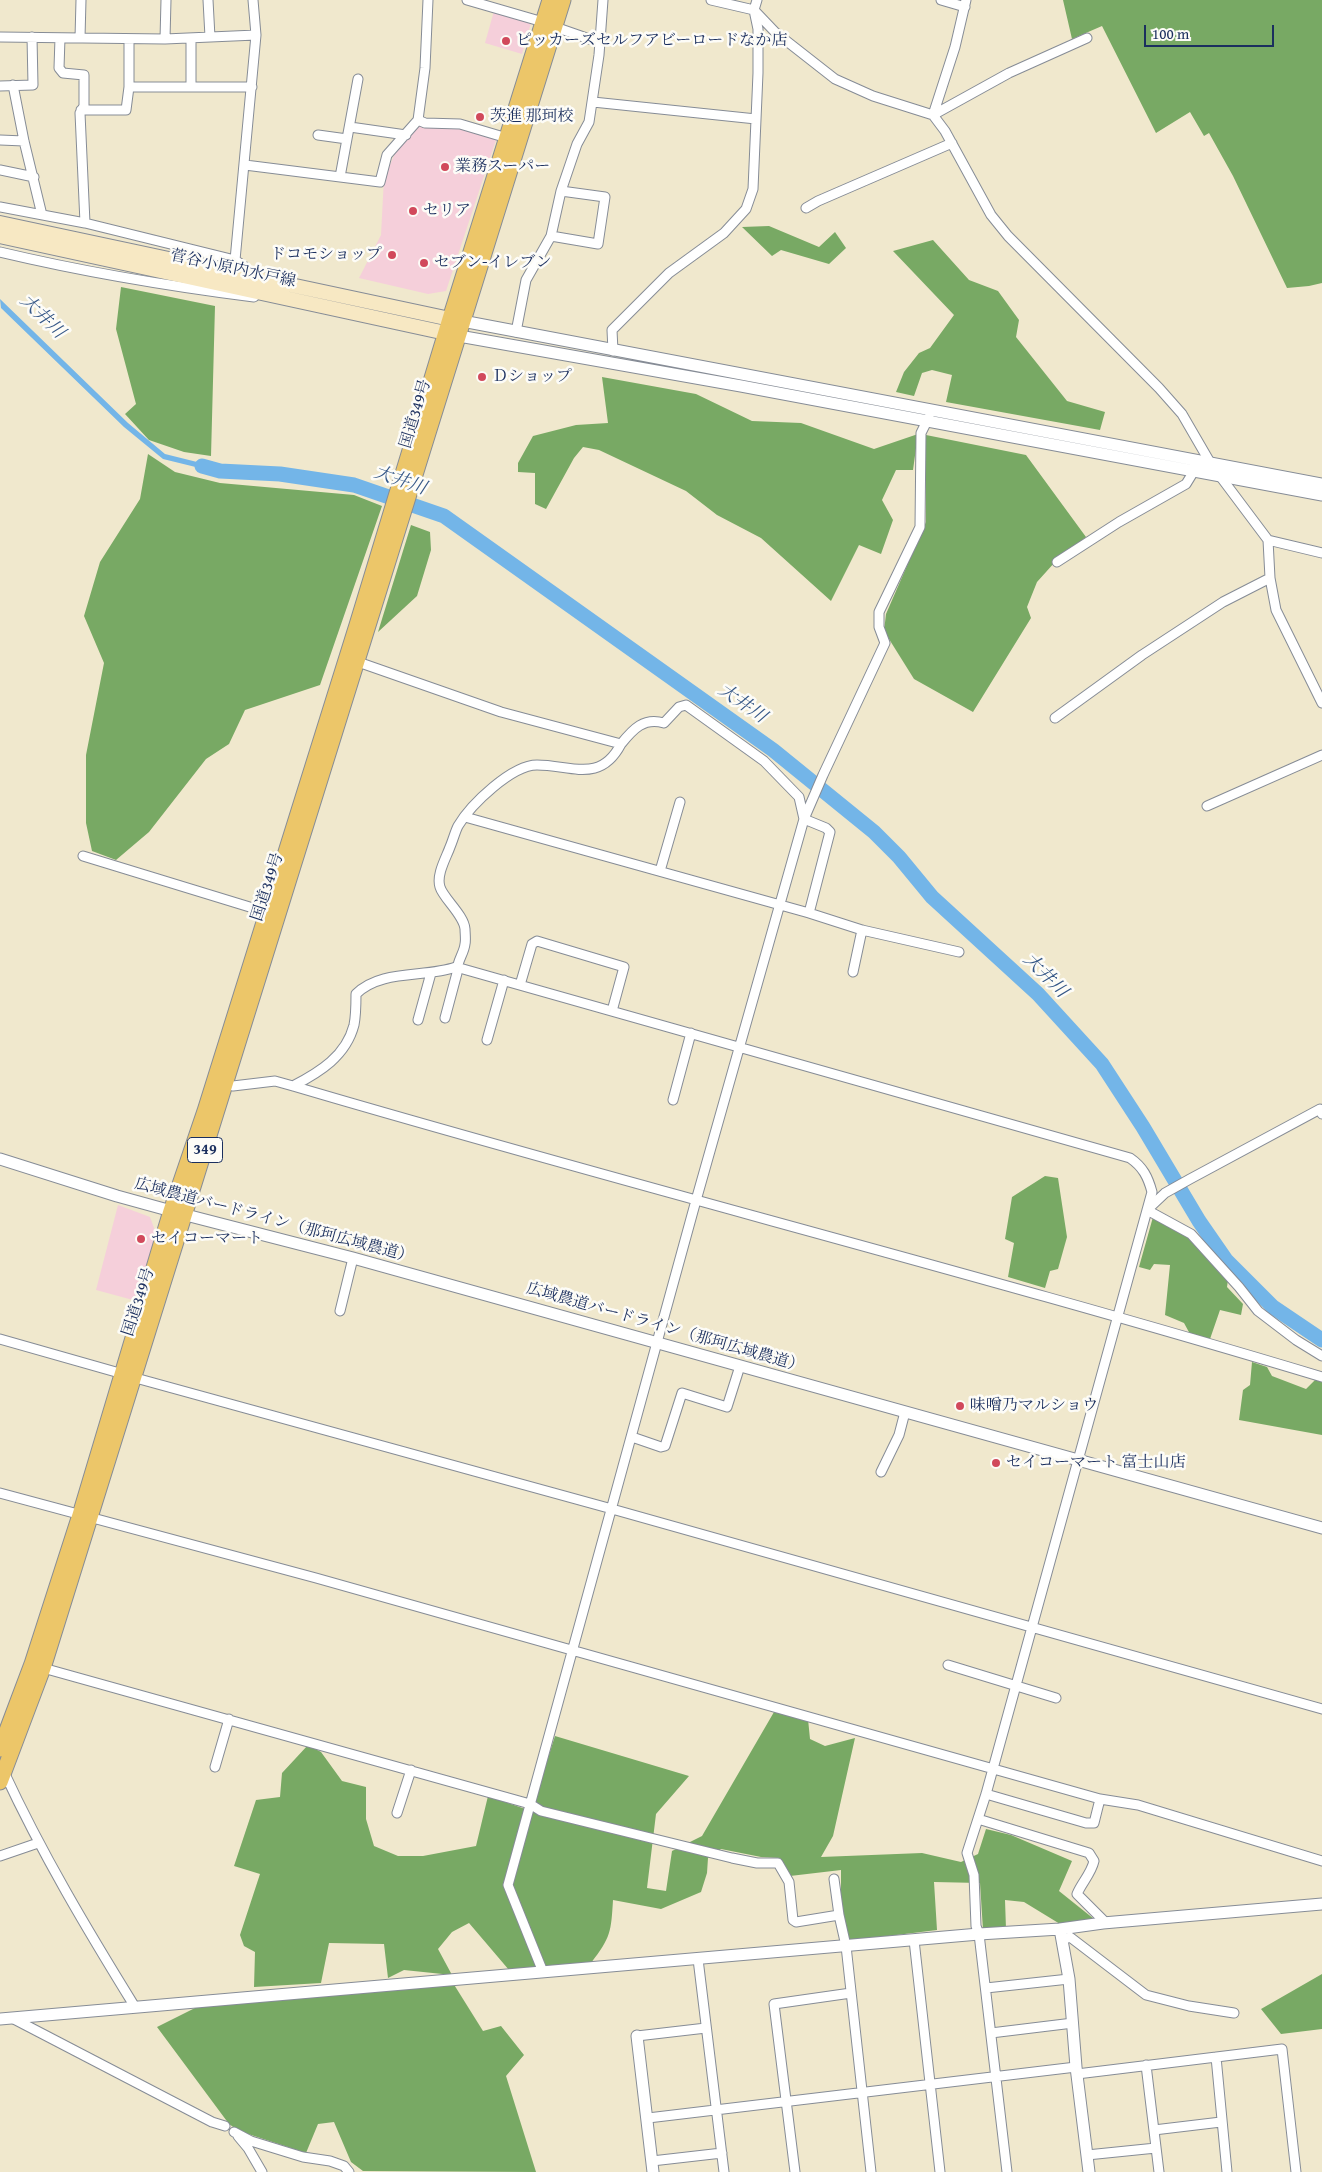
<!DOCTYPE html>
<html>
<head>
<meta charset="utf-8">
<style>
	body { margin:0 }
	#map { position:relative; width:1322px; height:2172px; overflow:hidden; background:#f0e8cd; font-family:"Gentium Book Plus",serif }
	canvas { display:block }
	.scale { position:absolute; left:1144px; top:25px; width:130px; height:22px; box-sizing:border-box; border:2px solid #1b2f5e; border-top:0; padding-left:6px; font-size:15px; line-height:18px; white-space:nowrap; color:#1b2f5e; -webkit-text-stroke:4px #fdfcf7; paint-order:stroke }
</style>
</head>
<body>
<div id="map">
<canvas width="1322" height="2172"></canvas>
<div class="scale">100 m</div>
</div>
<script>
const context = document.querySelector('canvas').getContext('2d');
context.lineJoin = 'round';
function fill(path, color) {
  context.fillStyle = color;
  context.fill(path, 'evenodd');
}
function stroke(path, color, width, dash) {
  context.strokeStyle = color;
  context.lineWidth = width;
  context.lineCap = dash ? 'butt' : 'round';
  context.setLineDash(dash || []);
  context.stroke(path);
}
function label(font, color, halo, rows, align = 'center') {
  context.font = font + ' "Gentium Book Plus","Noto Serif JP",serif';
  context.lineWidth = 5;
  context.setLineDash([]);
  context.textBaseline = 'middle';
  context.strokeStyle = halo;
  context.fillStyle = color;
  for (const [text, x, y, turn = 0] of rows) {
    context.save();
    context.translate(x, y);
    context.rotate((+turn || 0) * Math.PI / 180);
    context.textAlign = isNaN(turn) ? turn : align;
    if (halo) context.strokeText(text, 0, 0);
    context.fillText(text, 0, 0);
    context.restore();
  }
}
const built = new Path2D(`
	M494 11 531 23 522 54 485 43Z
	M415 125 461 126 497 137 446 291 428 294 359 278 381 235 384 178 397 149Z
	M118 1205 150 1217 157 1236 142 1286 133 1300 96 1290Z`);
const forest = new Path2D(`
	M1063 0H1322V283L1309 286 1287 288 1233 176 1209 133 1204 136 1190 112 1156 133 1102 26 1072 39Z
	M769 226 819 247 835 232 846 248 829 264 781 250 772 256 742 227Z
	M933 240 969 280 998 291 1019 320 1016 337 1067 401 1105 412 1100 430 946 402 952 375 932 370 922 373 914 396 896 392 904 372 919 353 930 348 954 315 893 251Z
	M121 287 215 306 211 456 184 452 149 440 125 414 136 404 116 329Z
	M602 377 696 394 752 421 801 423 874 449 918 434 913 470H896L882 500 893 520 881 554 859 545 831 601 761 538 717 515 686 491 599 450 583 447 574 458 546 509 535 504V473L518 472V463L533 436 576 425 608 423Z
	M926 435 1026 455 1086 537 1055 562 1037 582 1027 607 1031 618 973 712 914 679 884 631 886 614 926 522Z
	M148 454 175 472 220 483 354 495 382 506 320 685 245 710 229 744 206 759 149 832 116 860 92 851 86 823V755L104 663 84 616 100 562 140 499Z
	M411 525 430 532 431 550 417 596 378 632Z
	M1045 1176 1058 1178 1067 1237 1058 1269 1050 1271 1045 1288 1008 1277 1014 1243 1005 1239 1012 1197Z
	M1153 1217 1188 1236 1228 1280 1227 1287 1243 1304 1241 1315 1220 1310 1210 1339 1190 1334 1184 1323 1165 1315 1170 1265 1154 1264 1150 1270 1139 1267Z
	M1252 1362 1267 1367 1272 1376 1306 1389 1315 1380 1322 1379V1435L1239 1420 1243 1390 1250 1385Z
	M774 1712 808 1719 810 1739 825 1746 855 1738 833 1836 821 1857 922 1853 961 1862 978 1854 986 1829 1011 1835 1072 1861 1059 1891 1094 1919 1060 1924 1024 1902 1005 1900 1006 1929 983 1930 980 1883 934 1882 937 1930 848 1941 841 1908V1870L790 1876 780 1858 761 1857 721 1849 708 1858 707 1873 701 1892 661 1909 613 1900C611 1932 611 1937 591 1963L509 1970 469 1923 452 1932 438 1949 452 1975 404 1970 388 1978 384 1944 329 1943 321 1983 254 1987 255 1952 244 1946 240 1935 260 1874 234 1866 256 1800 280 1797 282 1773 308 1745 321 1752 342 1781 366 1787V1819L374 1846 398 1856H423L476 1846 488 1796 531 1811 555 1736 689 1776 656 1814 647 1888 666 1891 672 1851 702 1836Z
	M1322 1974V2029L1281 2034 1261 2009Z
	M453 1983 483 2031 501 2026 524 2055 506 2076 536 2172 363 2171 351 2162 334 2122 318 2124 306 2153 239 2131 229 2124 157 2027 201 2005Z`);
const water = new Path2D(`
	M0 299 128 423 165 454 221 468 220 473 163 459 124 427 1 308Z`);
const river = new Path2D(`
	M202 466 220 471 280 474 354 485 444 516 773 750 874 832 899 857 932 897 1038 994 1102 1064 1143 1127 1199 1221 1226 1260 1273 1307 1322 1340`);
const minor = new Path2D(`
	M208 0 210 37
	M467 0 543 22
	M711 0 754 10 775 32 835 79 873 96 933 115 945 131 991 215 1008 236 1159 388 1182 414 1211 464 1268 540 1270 578 1276 610 1322 703
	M941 0 965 7
	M555 27 598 42
	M0 37 165 39 256 35
	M60 38 59 68 63 73 84 75V106L80 113 85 223
	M80 38 81 0
	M191 38V87
	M165 39 166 0
	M13 85 24 141 42 215
	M0 86 33 85 32 37
	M129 87H252
	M593 102 756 119
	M81 110H126L129 87V39
	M933 115 1009 73 1087 38
	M933 115 955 47 966 0
	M418 120 425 123 460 124 507 138
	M350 127 406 135
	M318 135 347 139
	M0 140 24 141
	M245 165 380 182 387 155 418 120 425 68 428 0
	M0 170 34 177
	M340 177 358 79
	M0 207 85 223 235 260 256 35 253 0
	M806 208 818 201 952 143
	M551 236 598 244 605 197 561 191
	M0 252C84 272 168 286 254 297
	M235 260 244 266 248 276
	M516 332 526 280 551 236 561 191 577 144 589 122 599 55 603 0
	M613 351 612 330 669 273 724 233 746 209 753 189 758 73V29L754 10 757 0
	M1268 540 1322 553
	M1057 562 1119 522 1186 484 1194 471
	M358 662 501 712 621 744C600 784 571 765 537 765 512 765 471 804 458 826 455 832 453 840 450 847 446 858 436 875 440 887 443 898 464 915 465 929 465 933 466 940 465 944 464 954 456 962 457 973L445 1018
	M1055 718 1142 655 1223 602 1270 578
	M621 744C633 729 644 717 664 723L679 707 686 705 764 761 799 797 804 819 826 828 830 832 809 913
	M1207 806 1322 755
	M465 817 809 913 862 930 959 952
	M83 856 266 912
	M660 871 680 802
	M853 972 862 930
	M520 985 532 944 537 941 624 967 612 1011
	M418 1020 431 973
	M487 1040 504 980
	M222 1082 233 1086 275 1081 293 1086C635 1187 981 1274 1322 1377
	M293 1086C320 1072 346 1056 354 1025 356 1015 356 1004 356 994 381 969 425 978 456 967L1130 1158C1143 1167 1148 1177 1152 1192L986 1794 967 1853 974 1875 976 1926 979 1934 1007 2172
	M673 1100 691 1033
	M1147 1210 1191 1234 1239 1287 1258 1311 1296 1340 1322 1356
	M1147 1210 1165 1193 1190 1179 1320 1109 1322 1114
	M340 1311 353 1258
	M0 1339 123 1374
	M132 1377 612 1509 1322 1709
	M632 1437 661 1447 665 1446 682 1393 727 1407 740 1366
	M881 1472 899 1435 905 1412
	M0 1493 316 1578 1100 1799 1138 1805 1322 1861
	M948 1665 1056 1698
	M43 1668 530 1804 541 1811 732 1858 757 1863H778L789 1882 793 1920 796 1922 839 1915
	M215 1767 229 1719
	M4 1772C42 1854 88 1931 135 2007
	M986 1794 1086 1823H1094L1100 1799
	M397 1813 411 1770
	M978 1819 1089 1853 1094 1861C1091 1874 1082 1882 1077 1894L1103 1920V1923
	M0 1856 38 1843
	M834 1879 839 1915 846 1946 871 2172
	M914 1940 940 2172
	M1062 1940 1070 1937 1146 1995 1189 2006 1234 2013
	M698 1959 724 2172
	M543 1972 508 1885 695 1204 804 819 823 775 885 643 879 627V612L920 527 921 433 929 417
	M986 1988 1069 1979
	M12 2018 212 2122 225 2126
	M991 2033 1073 2023
	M637 2036 706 2028
	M1216 2057 1227 2172
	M1146 2065 1159 2172
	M1077 2074 1282 2049 1296 2172
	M648 2118 1076 2067
	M1154 2130 1221 2122
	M234 2132 251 2141 303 2157 330 2161 344 2166 349 2172
	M238 2136 248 2148 262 2172
	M1087 2155 1156 2148
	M652 2161 722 2153
	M795 2172 774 2004 851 1993`);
const tertiary = new Path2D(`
	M457 320 1322 484
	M459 336 741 386 1322 495
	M0 1159 117 1196 186 1215 353 1258 1322 1528
	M1060 1929 1069 1979 1076 2067 1089 2172
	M0 2019 979 1934 1060 1929 1103 1923 1322 1904
	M637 2036 653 2172`);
const secondary = new Path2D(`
	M0 223 450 319
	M0 236 455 335`);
const trunk = new Path2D(`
	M0 1749 32 1664 80 1515 171 1211 205 1111 357 625 450 319 550 0
	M0 1782 43 1668 563 0`);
const markers = [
	[506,41,5,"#d1495b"],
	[480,117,5,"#d1495b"],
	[445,167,5,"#d1495b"],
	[413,211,5,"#d1495b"],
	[392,255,5,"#d1495b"],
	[424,263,5,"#d1495b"],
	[482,377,5,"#d1495b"],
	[141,1239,5,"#d1495b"],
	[960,1406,5,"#d1495b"],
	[996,1463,5,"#d1495b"]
];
const shields = [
	[205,1150,35]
];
const shieldNames = [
	["349",205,1150]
];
const poiNames = [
	["ピッカーズセルフアビーロードなか店",516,41],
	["茨進 那珂校",490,117],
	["業務スーパー",455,167],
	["セリア",423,211],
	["ドコモショップ",382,255,"right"],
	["セブン-イレブン",434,263],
	["Ｄショップ",492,377],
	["セイコーマート",151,1239],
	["味噌乃マルショウ",970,1406],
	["セイコーマート 富士山店",1006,1463]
];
const streetNames = [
	["菅谷小原内水戸線",233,269,12],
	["国道349号",416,414,-73],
	["国道349号",268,887,-72],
	["広域農道バードライン（那珂広域農道）",274,1221,15],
	["国道349号",139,1302,-72],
	["広域農道バードライン（那珂広域農道）",665,1328,16]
];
const waterNames = [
	["大井川",42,317,44],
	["大井川",400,481,19],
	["大井川",742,704,35],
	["大井川",1045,976,45]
];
fill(built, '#f5cfda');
fill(forest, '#78a964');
fill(water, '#73b5e8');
stroke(river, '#73b5e8', 15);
stroke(minor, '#868c96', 11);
stroke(tertiary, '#868c96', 13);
stroke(secondary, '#868c96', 16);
stroke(trunk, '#868c96', 17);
stroke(minor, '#fff', 9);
stroke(tertiary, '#fff', 11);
stroke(secondary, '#f7e8c3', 14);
stroke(trunk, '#ecc669', 15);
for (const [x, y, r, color] of markers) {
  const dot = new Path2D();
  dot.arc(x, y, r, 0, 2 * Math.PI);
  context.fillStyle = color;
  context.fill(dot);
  stroke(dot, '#fdfcf7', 2);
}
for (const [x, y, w] of shields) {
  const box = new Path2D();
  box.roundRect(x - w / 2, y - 12.5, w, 25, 4);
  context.fillStyle = '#fdfcf7';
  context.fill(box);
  stroke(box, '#1b2f5e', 1);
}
label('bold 15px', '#1b2f5e', null, shieldNames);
label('16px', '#1b2f5e', '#fdfcf7', poiNames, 'left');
label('16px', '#1b2f5e', '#fdfcf7', streetNames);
label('italic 18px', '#355787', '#fdfcf7', waterNames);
</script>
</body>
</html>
